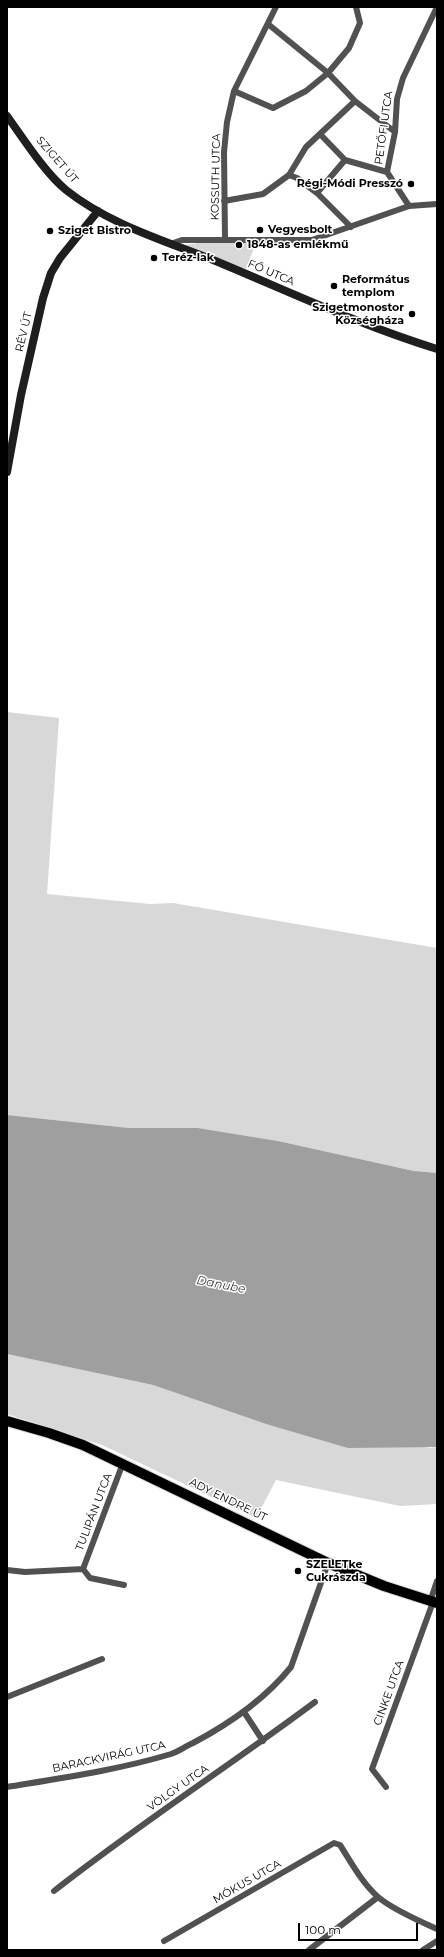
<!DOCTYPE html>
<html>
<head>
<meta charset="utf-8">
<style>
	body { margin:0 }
	#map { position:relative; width:444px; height:1957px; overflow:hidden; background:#fff; font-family:Montserrat,sans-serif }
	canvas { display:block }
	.frame { position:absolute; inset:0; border:8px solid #000; pointer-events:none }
	.scale { position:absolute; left:298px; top:1923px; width:120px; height:18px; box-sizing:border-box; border:2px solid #000; border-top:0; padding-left:5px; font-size:12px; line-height:14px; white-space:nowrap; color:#000; -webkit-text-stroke:3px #fff; paint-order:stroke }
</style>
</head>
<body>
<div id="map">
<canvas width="444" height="1957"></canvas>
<div class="frame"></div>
<div class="scale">100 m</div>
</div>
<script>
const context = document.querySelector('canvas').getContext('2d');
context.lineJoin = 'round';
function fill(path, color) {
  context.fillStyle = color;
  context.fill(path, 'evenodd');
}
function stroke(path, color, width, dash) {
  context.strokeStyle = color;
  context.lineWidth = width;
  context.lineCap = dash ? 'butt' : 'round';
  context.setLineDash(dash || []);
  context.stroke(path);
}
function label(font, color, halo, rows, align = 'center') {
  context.font = font + ' Montserrat,sans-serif';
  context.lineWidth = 3;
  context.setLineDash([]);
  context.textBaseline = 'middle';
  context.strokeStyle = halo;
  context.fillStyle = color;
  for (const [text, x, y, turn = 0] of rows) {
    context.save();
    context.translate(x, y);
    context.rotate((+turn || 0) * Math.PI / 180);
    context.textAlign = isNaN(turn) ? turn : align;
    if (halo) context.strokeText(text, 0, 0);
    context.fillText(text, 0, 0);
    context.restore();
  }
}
const green = new Path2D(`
	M198 243H256L246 269 185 245Z
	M7 712 59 718 47 894 150 904 173 903 437 948V1173L414 1171 278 1141 198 1128H129L7 1115Z
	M7 1354 153 1385 266 1424 431 1448 437 1447V1504L400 1506 276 1480 256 1518 102 1445 7 1414Z`);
const water = new Path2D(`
	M7 1115 129 1128H198L278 1141 414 1171 437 1173V1447L348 1448 266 1424 153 1385 7 1354Z`);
const street = new Path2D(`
	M268 24 328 73 355 101 395 132
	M234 91 273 108 306 91 328 73 349 48 360 23 356 7
	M320 134 345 160 387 172
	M289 175 297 178 317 193 345 160
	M317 193 351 227
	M224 201 263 194 289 175 306 147 355 101
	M409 206 387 172 395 132 397 99 403 78 437 7
	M225 239 224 152 227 122 234 91 276 7
	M173 243 182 240H312L409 206 437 204
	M83 1569 123 1463
	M83 1569 90 1578 124 1585
	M7 1570 25 1572 83 1569
	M7 1697 102 1659
	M244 1712 263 1741
	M7 1787C62 1778 118 1770 171 1754 179 1751 186 1746 193 1743 229 1724 265 1699 291 1667L328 1563
	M386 1787 372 1769 433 1602 432 1596 437 1581
	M54 1891C138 1825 229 1766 315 1702
	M164 1941 334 1843 340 1845C351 1862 362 1883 378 1897 392 1909 419 1921 437 1929
	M309 1950 378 1897
	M423 1950 437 1941`);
const secondary = new Path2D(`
	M7 116C23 138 45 173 66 190 110 225 166 241 218 262 290 292 362 326 437 349
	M7 472 21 395 43 298 51 273 60 258 98 211`);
const primary = new Path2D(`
	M7 1421 49 1433 83 1445 328 1563 384 1586 437 1603`);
const markers = [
	[411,184,4,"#000"],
	[260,230,4,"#000"],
	[50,231,4,"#000"],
	[239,245,4,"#000"],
	[154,258,4,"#000"],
	[334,286,4,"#000"],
	[412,314,4,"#000"],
	[298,1571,4,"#000"]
];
const streetNames = [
	["PETŐFI UTCA",384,128,-82],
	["SZIGET ÚT",57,160,49],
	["KOSSUTH UTCA",216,177,-89],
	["FŐ UTCA",271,273,23],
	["RÉV ÚT",24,332,-77],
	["ADY ENDRE ÚT",228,1500,26],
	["TULIPÁN UTCA",94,1512,-69],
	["CINKE UTCA",389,1693,-70],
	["BARACKVIRÁG UTCA",109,1757,-12],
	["VÖLGY UTCA",178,1788,-35],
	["MÓKUS UTCA",247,1882,-30]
];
const poiNames = [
	["Régi-Módi Presszó",403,184,"right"],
	["Vegyesbolt",268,230],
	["Sziget Bistro",58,231],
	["1848-as emlékmű",247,245],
	["Teréz-lak",162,258],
	["Református",342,280],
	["templom",342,293],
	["Szigetmonostor",404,308,"right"],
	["Községháza",404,321,"right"],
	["SZELETke",306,1565],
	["Cukrászda",306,1578]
];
const waterNames = [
	["Danube",221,1285,11]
];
fill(green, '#d8d8d8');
fill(water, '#9f9f9f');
stroke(primary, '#dbdbdb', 12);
stroke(street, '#515151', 6);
stroke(secondary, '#1e1e1e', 8);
stroke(primary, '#000', 10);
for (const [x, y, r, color] of markers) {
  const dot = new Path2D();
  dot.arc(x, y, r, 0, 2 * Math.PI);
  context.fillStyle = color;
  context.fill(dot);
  stroke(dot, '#fff', 1.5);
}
label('11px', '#000', '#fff', streetNames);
label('bold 11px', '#000', '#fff', poiNames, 'left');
label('italic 12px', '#404040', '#fff', waterNames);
</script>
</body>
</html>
